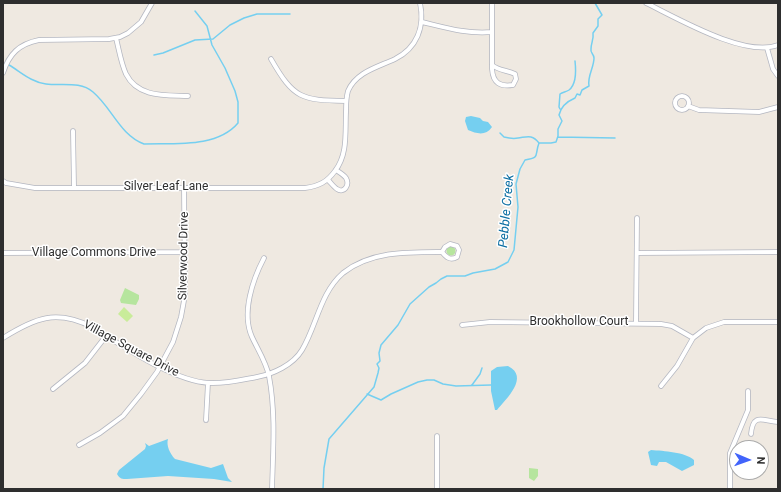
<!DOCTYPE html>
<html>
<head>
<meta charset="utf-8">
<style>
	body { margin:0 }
	#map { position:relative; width:781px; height:492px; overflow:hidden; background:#efe9e1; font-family:Roboto,sans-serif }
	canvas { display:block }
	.frame { position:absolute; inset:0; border:4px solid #2e2e2e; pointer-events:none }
	.north { position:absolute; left:729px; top:440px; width:40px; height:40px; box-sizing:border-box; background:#fff; border:1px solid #ababab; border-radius:50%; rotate:92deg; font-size:11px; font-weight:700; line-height:16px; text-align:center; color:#2e2e2e }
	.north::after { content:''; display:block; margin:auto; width:14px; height:18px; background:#4264fb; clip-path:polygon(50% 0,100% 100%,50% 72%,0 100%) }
</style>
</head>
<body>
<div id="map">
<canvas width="781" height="492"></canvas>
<div class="frame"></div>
<div class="north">N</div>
</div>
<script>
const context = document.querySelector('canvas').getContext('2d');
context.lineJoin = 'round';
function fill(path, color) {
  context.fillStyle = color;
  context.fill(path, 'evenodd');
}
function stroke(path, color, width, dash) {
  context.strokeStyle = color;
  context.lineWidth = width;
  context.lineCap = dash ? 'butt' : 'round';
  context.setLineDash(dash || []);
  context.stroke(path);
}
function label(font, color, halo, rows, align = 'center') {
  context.font = font + ' Roboto,sans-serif';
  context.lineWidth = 3;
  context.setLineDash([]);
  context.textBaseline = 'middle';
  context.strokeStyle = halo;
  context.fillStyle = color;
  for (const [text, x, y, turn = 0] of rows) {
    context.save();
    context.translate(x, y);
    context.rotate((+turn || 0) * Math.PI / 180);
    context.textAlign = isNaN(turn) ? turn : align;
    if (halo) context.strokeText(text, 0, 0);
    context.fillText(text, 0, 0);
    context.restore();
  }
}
const green = new Path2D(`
	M446.5 251a4.5 4.5 0 1 1 9 0a4.5 4.5 0 1 1-9 0Z
	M125 288 139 295V299L136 305 121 303 120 300Z
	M529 468 538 469V476L534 481 529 478Z`);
const pitch = new Path2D(`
	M124 307 133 316 127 322 118 314Z`);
const water = new Path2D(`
	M471 116 480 118 483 121 488 122 492 127C486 136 477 134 468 130L465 121 466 117Z
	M508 366C530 377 506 399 497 410H495L491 391V371L497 367Z
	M168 439C166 445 170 454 175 459L211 468 223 464 228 478 232 482 214 479 168 476 127 479C122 479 120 479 117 474L119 470 145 449 146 446 145 443 149 446Z
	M651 450C664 451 685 452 694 460V465L682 471 666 462H659L657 466 651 465 648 452Z`);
const stream = new Path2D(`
	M154 55 163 53 195 40 213 39 230 25 244 18 257 14H290
	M9 65C21 72 31 82 46 84 62 86 80 81 93 92 112 108 120 135 144 144 175 143 217 148 238 123V102L235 91 225 68 212 45 207 26 195 11
	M560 109 559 107 560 94C563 92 566 92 569 90 577 84 576 70 575 61
	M500 133 504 137C508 138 513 139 518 138 527 137 532 134 539 143
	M558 137 615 138
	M539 143H551L556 142 558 136V129L562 121 559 115C561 106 568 101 575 98L577 94 580 95 582 90 589 86C587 76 594 68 594 58 594 54 590 53 591 49 591 43 594 39 593 33L598 26V19L602 15 595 3
	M472 385 480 374 482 368
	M367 394 381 400 391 394 418 382 427 380H434L443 384 456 386 491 385
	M323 489 324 468 329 439 374 387 378 373 379 368 377 364 380 361 379 353 381 345 398 325 410 304 429 287 436 283 441 279 447 276H465L473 273 495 269 508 262 514 250 518 207 516 184 520 169 525 160C541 157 534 156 539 143`);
const street = new Path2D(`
	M492 3V69C493 83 500 87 513 85L516 79 515 74C507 70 499 71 492 65
	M646 3C677 18 745 58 778 45
	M422 22C447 28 466 34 492 32
	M116 38C119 50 121 63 126 74 138 98 166 95 188 96
	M767 48 773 69 778 76
	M271 59C294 99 301 100 346 101
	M3 73C9 54 19 44 39 40L109 39 120 37 128 33 141 22 152 3
	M675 103a7 7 0 1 1 14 0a7 7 0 1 1-14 0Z
	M688 106 699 110 759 112 778 107
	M73 131 74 187
	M328 180C331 183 334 187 337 189 344 194 350 185 346 178 344 175 339 172 336 170
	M3 181 6 183 35 188H305C319 186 327 182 335 171 348 154 345 133 346 112 346 105 346 98 348 91 356 72 378 67 395 59 417 48 425 27 420 3
	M3 253 184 252
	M637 253 778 252
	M264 258C253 279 241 313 252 337 258 350 266 362 269 376 276 413 273 452 272 489
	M636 322 637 218
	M462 325 490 322 661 324 672 326 693 338
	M3 338C35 318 56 309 92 327 123 346 173 381 209 383 225 384 241 380 257 377 273 374 293 365 302 350 317 325 320 293 343 273 371 251 408 252 442 252 446 257 450 261 457 257L459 250 457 246 450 244 445 247 442 252
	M661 386 677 366 693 338 706 328 724 322H778
	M53 389 85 363 106 336
	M206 420 208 383
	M751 434C753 412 763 421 778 422
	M437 436V489
	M79 445 100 433 123 416 141 394 157 372 173 342 181 317 185 295 184 187
	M730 489V453L748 410V391`);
const streetNames = [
	["Silver Leaf Lane",166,187],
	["Village Commons Drive",94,253],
	["Silverwood Drive",184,256,-89],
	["Brookhollow Court",579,322],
	["Village Square Drive",131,349,28]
];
const waterNames = [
	["Pebble Creek",507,211,-85]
];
fill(green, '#b6e59e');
fill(pitch, '#c9ec9a');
fill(water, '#75cff0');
stroke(stream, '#75cff0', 1.5);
stroke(street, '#b4b7c1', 5.5);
stroke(street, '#fff', 4);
label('12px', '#2e2e2e', '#fff', streetNames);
label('italic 13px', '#0d6fa3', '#fff', waterNames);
</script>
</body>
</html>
